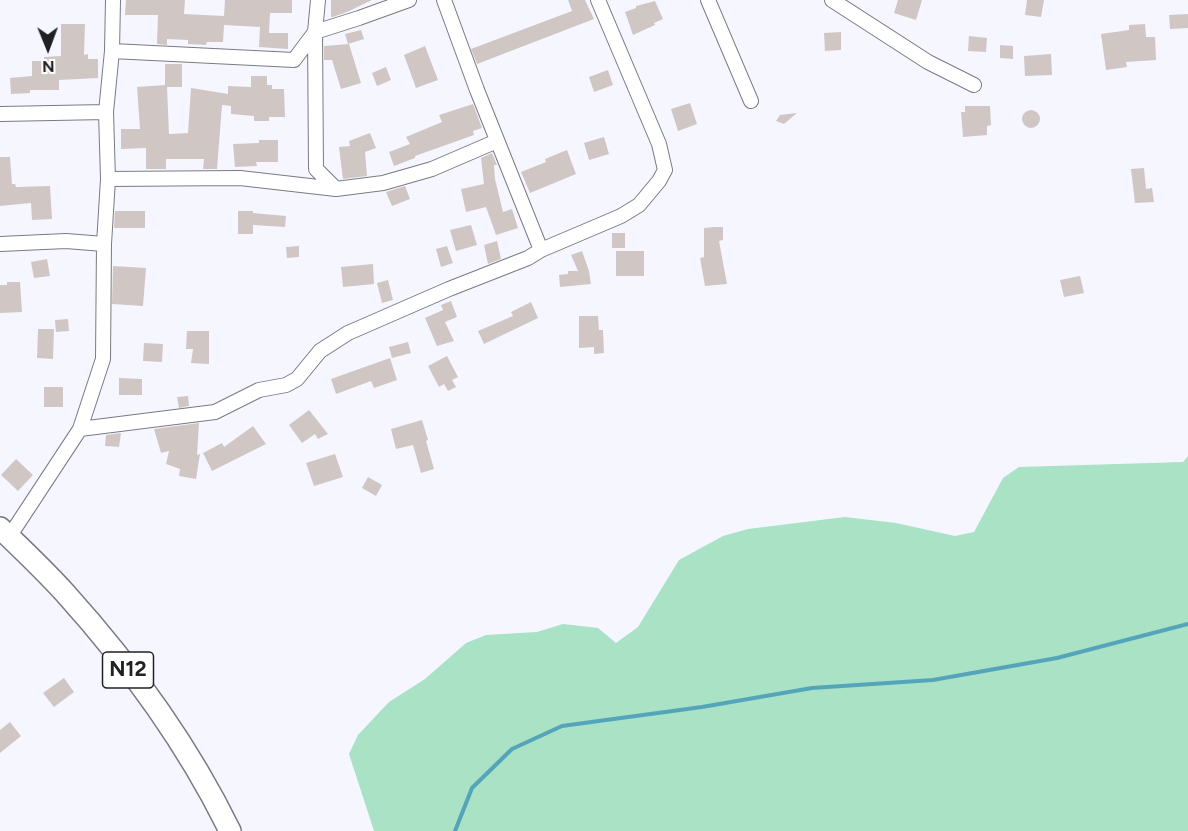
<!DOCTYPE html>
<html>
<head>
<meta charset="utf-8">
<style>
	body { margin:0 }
	#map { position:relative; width:1188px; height:831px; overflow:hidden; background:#f5f6ff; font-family:Figtree,sans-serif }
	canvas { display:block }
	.north { position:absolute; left:18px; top:18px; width:60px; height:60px; -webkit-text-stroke:4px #fff; paint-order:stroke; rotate:179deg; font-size:16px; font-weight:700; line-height:24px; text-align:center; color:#202124 }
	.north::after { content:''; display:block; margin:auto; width:21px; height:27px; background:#202124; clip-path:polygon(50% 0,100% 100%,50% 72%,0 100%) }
</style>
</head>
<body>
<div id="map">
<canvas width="1188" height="831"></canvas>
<div class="north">N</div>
</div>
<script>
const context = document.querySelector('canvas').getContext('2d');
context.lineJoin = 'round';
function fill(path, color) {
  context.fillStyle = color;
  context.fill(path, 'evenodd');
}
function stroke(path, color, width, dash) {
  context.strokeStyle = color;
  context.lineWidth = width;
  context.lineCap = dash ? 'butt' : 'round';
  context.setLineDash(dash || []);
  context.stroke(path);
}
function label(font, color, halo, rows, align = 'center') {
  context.font = font + ' Figtree,sans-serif';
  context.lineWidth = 4.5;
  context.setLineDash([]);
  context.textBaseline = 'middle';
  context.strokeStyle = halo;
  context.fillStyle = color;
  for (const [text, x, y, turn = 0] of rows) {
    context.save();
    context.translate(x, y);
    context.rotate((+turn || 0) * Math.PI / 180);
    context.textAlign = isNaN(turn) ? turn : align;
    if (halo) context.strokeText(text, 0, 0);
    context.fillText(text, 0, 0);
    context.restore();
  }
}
const green = new Path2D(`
	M1188 456V831H374L349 754 358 735 389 702 425 679 466 643 486 635 537 632 563 624 598 628 616 643 638 627 679 560 723 536 748 529 845 517 896 523 955 536 974 532 1003 478 1019 467 1183 462Z`);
const stream = new Path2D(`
	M455 831 472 788 512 749 562 726 702 707 812 688 933 680 1057 658 1188 624`);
const building = new Path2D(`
	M126 0H185L184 14 224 16 225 0H292V13H270L269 33H288V49L259 47 260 27 224 25 223 42H207L206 45 188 44V40L167 39V45L157 44 158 15H125Z
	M331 0H372L347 12 333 17H331Z
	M568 0H585L594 19 477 64 471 49 572 11Z
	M898 0H922L916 20 894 13Z
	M1027 0H1044L1041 17 1025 15Z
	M655 1 663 19 654 23 655 25 633 35 625 12 636 8V6Z
	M1188 14V28L1170 29 1169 15Z
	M61 24H85L84 55 88 54V59H98V78L59 80V90H30V93L11 94 10 78 32 76V61H44V57L61 56Z
	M1145 24 1146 37H1155L1156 60 1126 62 1127 67 1106 70 1101 34 1129 30V25Z
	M361 30 364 39 348 44 345 34Z
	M841 32V50L825 51 824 33Z
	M969 36 987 38 986 52 968 51Z
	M349 44 361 83 341 89 332 60H324V46Z
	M1000 45 1013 46V59L1000 58Z
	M425 46 438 80 416 88 404 55Z
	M1051 54 1052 75 1025 76 1024 56Z
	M165 64H182V87H167L169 134 188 133 191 88 228 94V86L251 87V76H267V85H272V89H284L285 117H269V121H254V116L231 114V106L222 105 217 169H203L204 159H166V169H146V148L121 149V129H140L137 87 165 85Z
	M386 67 391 80 377 86 372 73Z
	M608 70 613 85 594 92 589 77Z
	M690 103 697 124 678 131 671 109Z
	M473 104 482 128 473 131 474 135 415 156V158L394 166 389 152 410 144 406 137 442 122 439 115Z
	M965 106H990L991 125 987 126V135L963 137 961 112H965Z
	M1022 119a9 9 0 1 1 18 0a9 9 0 1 1-18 0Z
	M797 113 784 124 776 121 780 115Z
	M370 133 376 148 365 152 367 176 343 179 339 147 350 146 349 141Z
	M604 137 609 154 589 160 584 143Z
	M259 140H278V162H256L257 166 235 167 233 144 259 143Z
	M567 150 576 174 530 193 521 172 546 162 545 159Z
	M492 153 497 165H494L495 179 503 212 512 209 518 228 496 235 486 207 466 212 461 189 484 184 481 158Z
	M0 157H10L12 184H15L16 187 50 186 52 219 32 220 31 203 0 206Z
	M1144 168 1146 189 1152 188 1154 202 1135 203 1131 169Z
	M405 186 410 199 392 206 386 192Z
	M115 211H145V228H114Z
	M238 211H253V213L286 216 285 227 253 225V234H238Z
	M471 225 477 245 456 251 450 230Z
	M714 227H723V240L719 241 727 284 705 286 700 258 704 257V228Z
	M612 233H625V248H612Z
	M497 241 501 259 488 264 484 245Z
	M299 246V257L287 258 286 247Z
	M447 246 453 263 441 267 436 249Z
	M582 251 589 271 591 284 560 287 559 275 568 274V271H578L571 255Z
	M616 251H644V276H616Z
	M47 259 50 276 34 278 31 262Z
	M373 264 374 284 343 287 341 267Z
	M113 266 146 268 143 306 112 304Z
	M1080 276 1084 293 1064 297 1060 280Z
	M388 280 393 300 382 303 377 283Z
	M7 282H20L22 312 0 313V285H7Z
	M451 301 457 317 445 322 454 341 437 346 425 318 443 310 441 305Z
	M531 302 538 318 484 344 478 331 513 316 511 312Z
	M579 316H598L599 330H603L604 353 594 354V347L579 348Z
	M68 319 69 331 56 332 55 320Z
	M38 329H54L53 359 37 358Z
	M187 331H209V364L191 363 193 349H186Z
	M408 342 411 353 392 358 389 347Z
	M144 343 163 344 162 362 143 361Z
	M447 356 458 377 452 380 456 387 448 391 444 384 439 387 428 366Z
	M390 358 397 380 374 388 371 381 336 394 331 379Z
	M119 378 142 379V395H119Z
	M44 387H63V407H44Z
	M188 396 189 406 179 408 177 397Z
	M309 410 328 434 318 439 315 434 302 443 289 425Z
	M422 420 428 440 426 441 434 469 421 473 413 445 396 449 391 429Z
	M199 423 197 455 200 454 196 479 179 476 180 469 166 464 169 451 161 453 154 429Z
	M253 426 266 444 212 471 203 453 222 443 224 447Z
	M121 433 119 447 105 446 106 435Z
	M335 454 343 477 314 486 306 463Z
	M16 459 33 475 18 491 1 475Z
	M368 477 382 485 376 496 362 488Z
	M64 678 74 692 54 707 43 693Z
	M10 722 21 736 0 753V730Z`);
const street = new Path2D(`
	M708 0 751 101
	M832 0 928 62 974 85
	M112 51 294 60 315 32 359 18 409 0
	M0 114 106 112
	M108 179 240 178 336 189 316 169 315 32 318 0
	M336 189 383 183 432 169 497 141
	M0 244 66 241 104 244
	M541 250 621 216 639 205 659 181 665 170 659 144 598 0
	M80 429 215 412 259 390 286 385 297 379 320 351 348 333 449 289 528 258 541 250 477 90 444 0
	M9 537 80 429 103 359 104 244 108 179 106 112 112 51 113 0`);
const primary = new Path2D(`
	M0 528C22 549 44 570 65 593 129 664 188 745 230 831`);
const shields = [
	[128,670,51]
];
const shieldNames = [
	["N12",128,670]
];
fill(green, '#a9e2c5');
stroke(stream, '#55a5ba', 4);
fill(building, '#d0c7c5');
stroke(street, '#7a7b82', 16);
stroke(primary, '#7a7b82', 24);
stroke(street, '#fff', 14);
stroke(primary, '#fff', 21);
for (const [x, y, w] of shields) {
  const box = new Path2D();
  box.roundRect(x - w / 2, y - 18, w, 36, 4.5);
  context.fillStyle = '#fff';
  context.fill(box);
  stroke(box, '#202124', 1.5);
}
label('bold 21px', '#202124', null, shieldNames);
</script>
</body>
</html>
